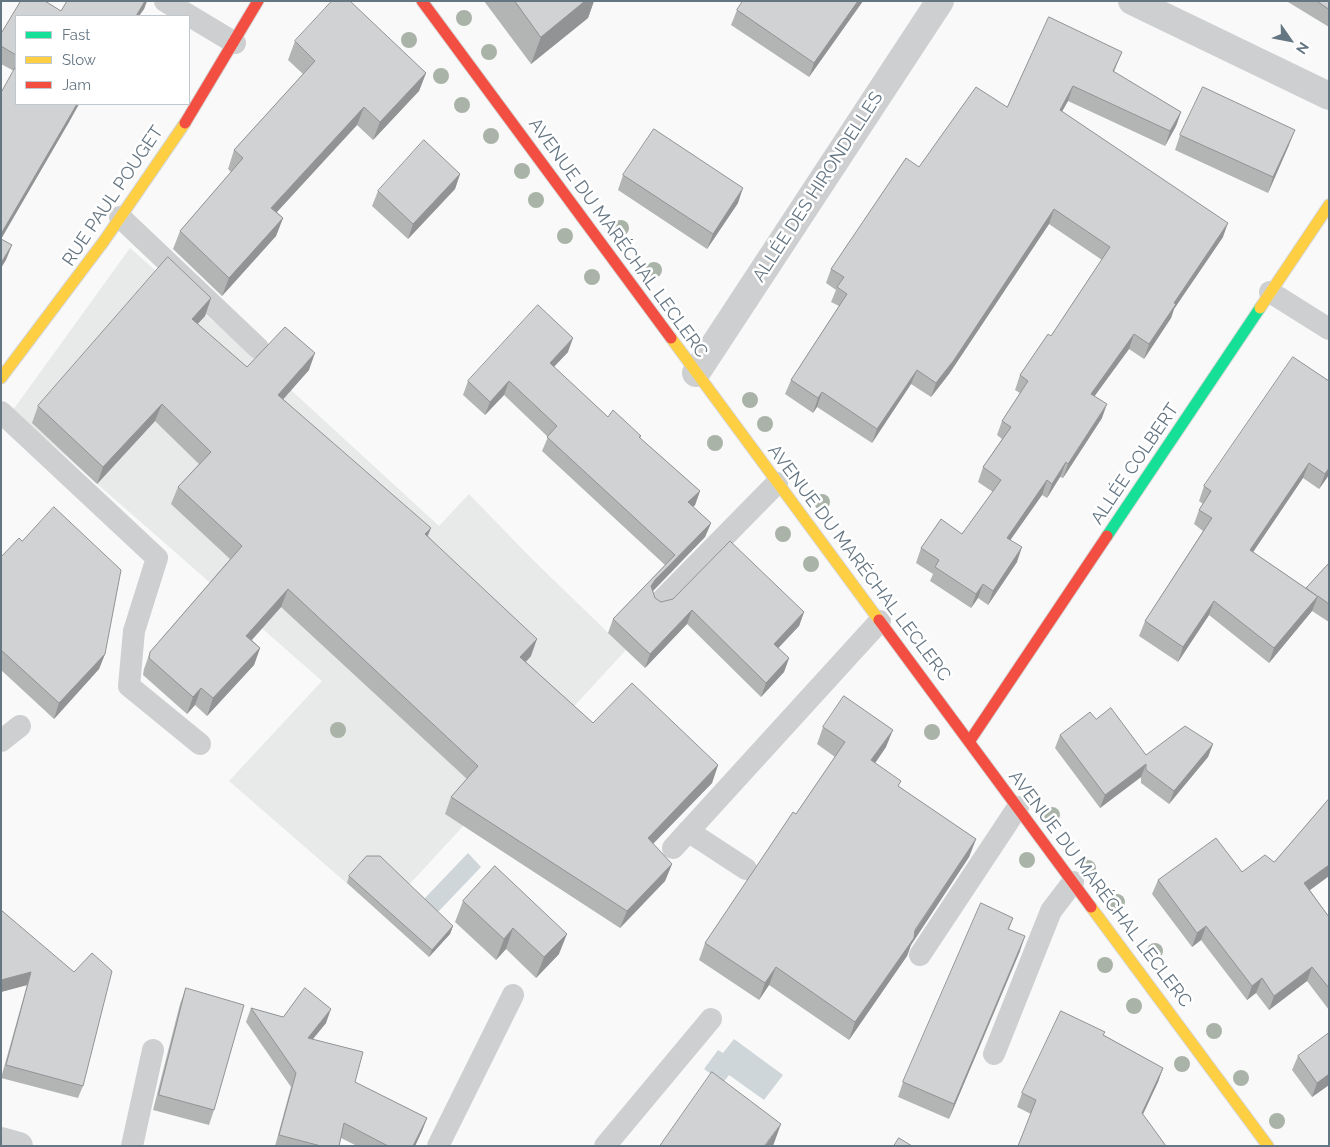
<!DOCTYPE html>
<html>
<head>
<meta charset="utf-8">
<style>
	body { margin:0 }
	#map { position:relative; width:1330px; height:1147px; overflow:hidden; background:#f9f9f9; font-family:Raleway,sans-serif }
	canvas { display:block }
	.frame { position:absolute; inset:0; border:2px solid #657683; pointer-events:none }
	.legend { position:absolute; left:15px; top:15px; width:175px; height:90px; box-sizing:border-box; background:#fff; border:1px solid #c1c8cd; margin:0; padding:6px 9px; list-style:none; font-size:15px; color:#657683 }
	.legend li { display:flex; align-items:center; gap:10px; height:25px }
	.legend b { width:25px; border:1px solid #c1c8cd }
	.north { position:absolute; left:1265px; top:15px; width:50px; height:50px; -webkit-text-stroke:4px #fff; paint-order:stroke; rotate:123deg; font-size:14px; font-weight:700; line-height:20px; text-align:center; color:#657683 }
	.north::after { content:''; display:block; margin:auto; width:18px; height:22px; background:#657683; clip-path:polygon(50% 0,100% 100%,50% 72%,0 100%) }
</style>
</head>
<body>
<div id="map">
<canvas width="1330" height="1147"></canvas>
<div class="frame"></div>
<ul class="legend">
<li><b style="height:6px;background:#16e098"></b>Fast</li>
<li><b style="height:6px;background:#ffcf43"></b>Slow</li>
<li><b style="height:6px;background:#f24e42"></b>Jam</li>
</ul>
<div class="north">N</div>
</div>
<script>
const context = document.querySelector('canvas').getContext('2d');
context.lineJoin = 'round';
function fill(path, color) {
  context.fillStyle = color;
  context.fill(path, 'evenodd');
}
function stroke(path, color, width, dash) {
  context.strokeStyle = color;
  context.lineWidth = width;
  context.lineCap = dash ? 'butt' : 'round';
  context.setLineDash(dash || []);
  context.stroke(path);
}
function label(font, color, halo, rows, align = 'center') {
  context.font = font + ' Raleway,sans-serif';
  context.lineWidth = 5;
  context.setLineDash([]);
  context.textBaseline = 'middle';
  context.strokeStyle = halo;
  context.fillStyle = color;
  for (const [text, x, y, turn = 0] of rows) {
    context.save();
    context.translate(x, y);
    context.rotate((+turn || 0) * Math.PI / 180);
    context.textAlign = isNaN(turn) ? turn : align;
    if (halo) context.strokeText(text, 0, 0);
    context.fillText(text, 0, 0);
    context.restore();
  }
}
const built = new Path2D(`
	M130 248 291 390 439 526 469 494 533 560 626 650 382 914 229 781 322 681 13 410Z`);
const water = new Path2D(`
	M468 853 481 867 438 912 424 899Z
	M734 1039 783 1075 764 1100 729 1075 723 1083 704 1069 718 1050 723 1053Z`);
const lane = new Path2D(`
	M165 1 235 43
	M120 217 258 348
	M1270 292 1329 329
	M1 412 157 558 134 631 129 686 200 744
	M659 603 777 483
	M1 741 20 726
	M688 831 746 869
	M673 848 880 621
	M920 955 1018 807
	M994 1054 1051 911 1073 882
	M132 1146 153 1050
	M438 1146 513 995
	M605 1146 711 1019`);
const street = new Path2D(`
	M1132 1 1329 96
	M696 373 940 1
	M1 1141 19 1146`);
const fast = new Path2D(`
	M1107 536 1260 308`);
const slow = new Path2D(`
	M1260 308 1329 205
	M671 338 879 620
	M1 378 104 241 185 123
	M1091 907 1268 1146`);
const jam = new Path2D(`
	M422 1 671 338
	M185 123 258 1
	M879 620 1091 907
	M969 742 1107 536`);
const trees = [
	[464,18],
	[409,40],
	[489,52],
	[441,76],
	[462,105],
	[491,136],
	[522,171],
	[536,200],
	[621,228],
	[565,236],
	[654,270],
	[592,277],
	[750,400],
	[765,424],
	[715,443],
	[822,502],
	[783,534],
	[811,564],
	[338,730],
	[932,732],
	[1052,815],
	[1027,860],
	[1088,868],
	[1117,902],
	[1155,951],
	[1105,965],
	[1134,1006],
	[1214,1031],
	[1182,1064],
	[1241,1078],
	[1277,1121]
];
const wall = new Path2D(`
	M21 1H45L61 11 67 1H147L144 9 139 16H16V104H79L69 122 1 239V93L14 71 1 64V34Z
	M484 1H594L588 18 531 64Z
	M863 1 809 77 731 25 737 10Z
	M1288 1H1329V27L1288 2Z
	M295 41 426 73 419 91 373 140 357 125 277 212 283 218 276 236 222 296 173 249 180 231 231 172 228 169 234 150 303 74 288 60Z
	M1122 52 1114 72 1181 112 1176 126 1165 146 1068 101 1062 111 1223 237 1174 309 1171 318 1144 359 1129 349 1094 396 1102 418 1063 478 1060 477 1047 498 1042 495 1010 540 1017 562 988 605 978 598 971 608 930 581 933 574 916 563 921 548 962 534 993 492 978 482 983 467 1002 439 997 435 1002 421 1020 393 1015 390 1020 375 1051 336 1102 260 1049 224 949 374 931 397 911 384 872 443 817 407 813 413 785 394 791 380 839 306 831 302 836 290 826 283 831 269 919 167 1007 107Z
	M1180 135 1289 145 1268 193 1175 150Z
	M460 174 455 189 408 239 372 206 378 191Z
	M623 175 738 203 707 249 618 190Z
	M211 298 205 316 197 324 247 367 309 370 283 399 428 536 531 656 526 662 593 723 718 765 712 783 653 844 672 864 665 881 620 928 445 814 451 797 467 779 281 607 252 640 260 648 254 665 207 716 195 705 187 714 143 675 144 669 150 652 230 559 171 504 178 487 199 464 155 421 97 484 32 423 38 406Z
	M568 352 554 367 608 417 641 436 640 438 700 491 695 505 693 507 711 523 705 537 653 591 655 598 661 602 804 612 799 626 778 648 789 658 784 672 761 697 687 624 645 668 608 633 613 619 665 565 542 451 548 437 504 395 485 415 463 395 468 381Z
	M1329 381V475L1319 489 1303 478 1253 552 1306 588 1329 563V622L1312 611 1269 663 1209 615 1178 662 1139 636 1145 621 1203 531 1194 524 1199 510 1203 504 1199 501 1204 486Z
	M1 557 105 654 99 669 54 719 1 670Z
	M1096 719 1146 755 1213 744 1208 757 1169 804 1141 783V777L1100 808 1055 748 1060 735Z
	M823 727 886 747 875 763 899 787 976 839 969 857 911 945 907 956 849 1040 769 985 759 1000 699 960 705 943 796 814 835 757 817 744Z
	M1329 799V876L1310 890 1329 917V1010L1307 981 1269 1010 1256 993 1247 1000 1201 940 1192 947 1152 894 1158 880 1242 872 1274 862Z
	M495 866 559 954 536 978 506 949 496 960 455 922 463 901Z
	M349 876 453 926 450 934 429 957 347 883Z
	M1 910 83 1086 78 1098 1 1078 27 985 1 992Z
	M1013 918 1009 929 1020 951 949 1119 898 1097 903 1082Z
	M186 988 214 1110 209 1125 153 1110 180 1004Z
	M251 1008 283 1017 326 1023 313 1039 355 1082 427 1118 422 1131 415 1146H357L341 1138 339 1146H275L291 1087 246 1022Z
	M1104 1035 1163 1068 1158 1082 1143 1114H1031L1017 1107 1022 1093Z
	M1298 1056 1329 1085 1312 1097 1292 1070Z`);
const shadedWall = new Path2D(`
	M145 1H147L144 9 139 16H136Z
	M585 1H594L588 18 531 64 541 37Z
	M858 1H863L809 77 814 63Z
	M426 73 419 91 373 140 380 122Z
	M1073 86 1068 101 1055 124 1060 110Z
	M77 104H79L69 122 1 239V234Z
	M364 107 357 125 264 226 271 208Z
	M1181 112 1176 126 1165 146 1170 131Z
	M1295 130 1289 145 1268 193 1273 177Z
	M460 174 455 189 408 239 413 224Z
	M743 188 738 203 707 249 713 234Z
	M1054 209 1049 224 949 374 931 397 936 383Z
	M283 218 276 236 222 296 229 278Z
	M1228 223 1223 237 1174 309 1171 318 1144 359 1149 344 1174 303Z
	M12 245 6 260 1 268V263Z
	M211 298 205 316 186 337 192 319Z
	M1134 334 1129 349 1086 408 1091 394Z
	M573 338 568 352 544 377 550 363Z
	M315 353 309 370 272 412 278 395Z
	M917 370 911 384 872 443 877 429Z
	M509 381 504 395 485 415 490 402Z
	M822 392 817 407 813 413 818 398Z
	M162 404 155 421 97 484 103 467Z
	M1107 404 1102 418 1063 478 1068 464Z
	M1066 462 1060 477 1047 498 1052 484Z
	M1309 463 1303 478 1245 564 1250 550Z
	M1329 468V475L1319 489 1325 474Z
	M1047 480 1042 495 1002 552 1007 538Z
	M700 491 695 505 683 516 688 502Z
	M711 523 705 537 650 594 651 586 655 580Z
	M431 528 424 545 425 534Z
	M1022 547 1017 562 988 605 993 591Z
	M983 584 978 598 971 608 976 594Z
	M288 589 281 607 240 653 246 636Z
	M1318 596 1312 611 1269 663 1274 648Z
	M1214 601 1209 615 1178 662 1183 647Z
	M692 610 687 624 645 668 650 654Z
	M804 612 799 626 769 658 774 644Z
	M537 639 531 656 514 674 520 657Z
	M260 648 254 665 207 716 213 698Z
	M105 654 99 669 54 719 59 703Z
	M789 658 784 672 761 697 766 683Z
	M201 688 195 705 187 714 193 697Z
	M893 730 886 747 865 778 871 760Z
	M1213 744 1208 757 1169 804 1174 791Z
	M1146 764 1141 777 1100 808 1105 795Z
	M718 765 712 783 641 856 648 838Z
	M976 839 969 857 911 945 907 956 849 1040 855 1022Z
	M672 864 665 881 620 928 627 911Z
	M1329 865V876L1299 898 1304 883Z
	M453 926 450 934 429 957 432 950Z
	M1206 926 1201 940 1192 947 1197 933Z
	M513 928 506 949 496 960 504 939Z
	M567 934 559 954 536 978 544 957Z
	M1025 936 1020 951 949 1119 954 1104Z
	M776 967 769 985 759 1000 765 983Z
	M1312 967 1307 981 1269 1010 1274 996Z
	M31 972 27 985 1 992V980Z
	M1262 978 1256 993 1247 1000 1252 986Z
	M331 1009 326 1023 303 1051 308 1038Z
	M1163 1068 1158 1082 1137 1127 1142 1113Z
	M1329 1074V1085L1312 1097 1317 1083Z
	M427 1118 422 1131 415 1146H413Z
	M781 1124 773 1146H765Z`);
const building = new Path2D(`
	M21 1H45L61 11 67 1H145L136 16H16V55L1 46V34Z
	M332 1H350L426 73 380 122 364 107 271 208 283 218 229 278 180 231 243 158 234 150 315 61 295 41Z
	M515 1H585L541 37Z
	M743 1H858L814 63 737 10Z
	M1317 1H1329V9Z
	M1049 17 1122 52 1113 71 1181 112 1170 131 1073 86 1060 110 1228 223 1174 303 1176 304 1149 344 1134 334 1091 394 1107 404 1068 464 1066 462 1052 484 1047 480 1007 538 1022 547 993 591 983 584 976 594 935 567 939 560 921 548 941 519 962 534 1001 480 983 467 1011 427 1002 421 1028 381 1020 375 1048 334 1051 336 1110 247 1054 209 954 360 936 383 917 370 877 429 822 392 818 398 791 380 847 294 837 287 844 277 831 269 906 158 919 167 976 87 1007 107Z
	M16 66V104H77L1 234V93Z
	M1203 87 1295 130 1273 177 1180 135Z
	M654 129 743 188 713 234 623 175Z
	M424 140 460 174 413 224 378 191Z
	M1 239 12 245 1 263Z
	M168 257 211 298 192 319 247 367 285 327 315 353 278 395 431 528 425 534 537 639 520 657 593 723 632 683 718 765 648 838 672 864 627 911 451 797 478 766 288 589 246 636 260 648 213 698 201 688 193 697 149 658 150 652 242 546 178 487 211 452 162 404 103 467 38 406Z
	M538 305 573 338 550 363 608 417 613 410 641 436 639 437 700 491 688 502 711 523 655 580 651 586 655 598 661 602 673 599 730 541 804 612 774 644 789 658 766 683 692 610 650 654 613 619 675 555 547 437 557 426 509 381 490 402 468 381Z
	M1293 357 1329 381V468L1325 474 1309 463 1250 550 1317 596 1306 588 1329 563V604L1318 596 1274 648 1214 601 1183 647 1145 621 1212 518 1199 510 1211 491 1204 486Z
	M54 507 121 570 105 654 59 703 1 650V557L19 538 22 541Z
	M844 696 893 730 871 760 901 781 898 786 976 839 915 930 914 938 855 1022 776 967 765 983 705 943 793 812 796 814 845 742 823 727Z
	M1111 708 1146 755 1185 726 1213 744 1174 791 1146 770V764L1105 795 1060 735 1090 712 1096 719Z
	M1329 799V865L1304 883 1329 917V988L1312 967 1274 996 1262 978 1252 986 1206 926 1197 933 1158 880 1216 838 1242 872 1265 855 1274 862Z
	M367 856H380L453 926 432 950 349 876Z
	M495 866 567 934 544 957 513 928 504 939 463 901Z
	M981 903 1013 918 1008 929 1025 936 954 1104 903 1082Z
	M1 910 74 972 92 953 112 971 83 1086 6 1065 31 972 1 980Z
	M186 988 244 1005 214 1110 159 1095Z
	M305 988 331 1009 308 1038 363 1052 355 1082 427 1118 413 1146H388L344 1123 339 1146H321L279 1135 296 1073 251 1008 283 1017Z
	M1061 1011 1105 1032 1103 1035 1163 1068 1142 1113 1166 1146H1018L1036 1100 1022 1093Z
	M1329 1033V1074L1317 1083 1298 1056Z
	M712 1072 781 1124 765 1145 766 1146H660Z
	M899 1138 912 1146H894Z`);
const streetNames = [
	["ALLÉE DES HIRONDELLES",818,187,-57],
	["RUE PAUL POUGET",113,196,-56],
	["AVENUE DU MARÉCHAL LECLERC",618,238,54],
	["ALLÉE COLBERT",1135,464,-56],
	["AVENUE DU MARÉCHAL LECLERC",859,563,53],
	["AVENUE DU MARÉCHAL LECLERC",1100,889,53]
];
fill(built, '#e8e9e9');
fill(water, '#ced6d9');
stroke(fast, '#d5d6d7', 13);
stroke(slow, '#d5d6d7', 13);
stroke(jam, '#d5d6d7', 13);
stroke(lane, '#cecfd0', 22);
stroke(street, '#cecfd0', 28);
stroke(fast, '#16e098', 11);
stroke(slow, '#ffcf43', 11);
stroke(jam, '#f24e42', 11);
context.fillStyle = '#a9b3a7';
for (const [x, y] of trees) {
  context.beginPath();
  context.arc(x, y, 8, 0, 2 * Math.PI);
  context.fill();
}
fill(wall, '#b3b5b5');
fill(shadedWall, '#929394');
fill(building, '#d0d2d3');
stroke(building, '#929394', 1);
label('18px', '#657683', '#fff', streetNames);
</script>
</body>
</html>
